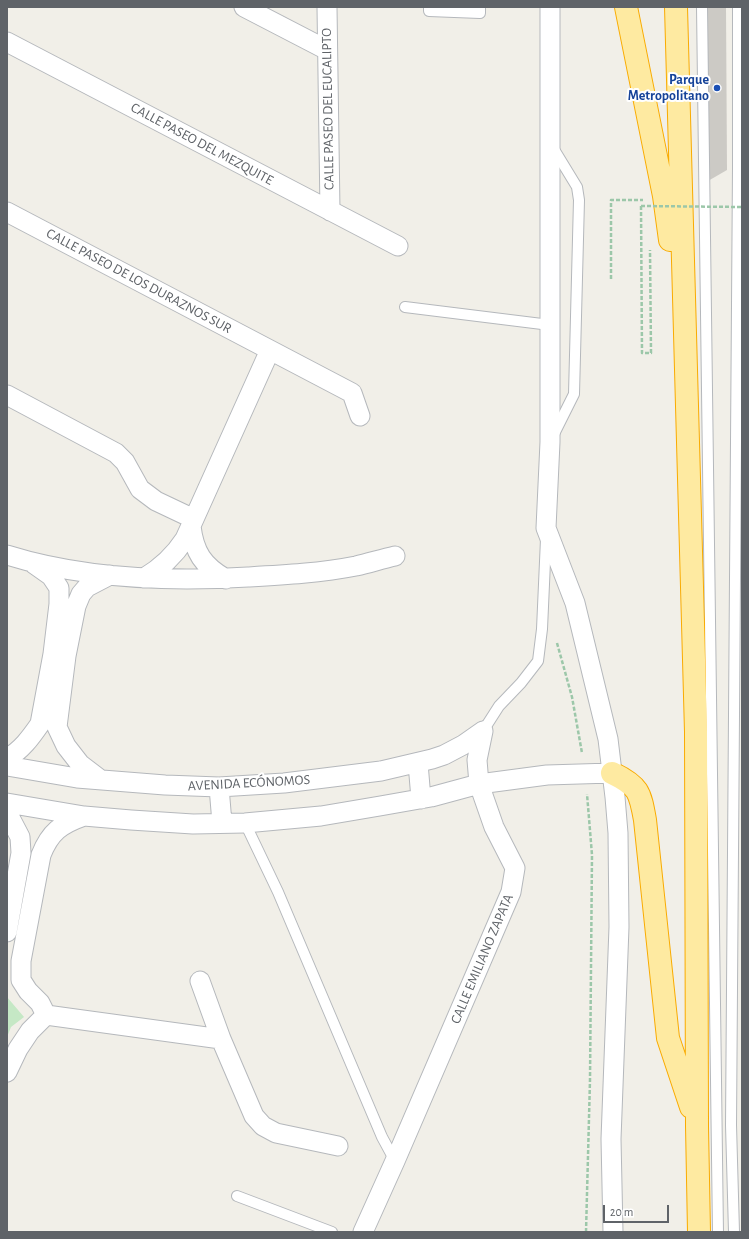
<!DOCTYPE html>
<html>
<head>
<meta charset="utf-8">
<style>
	body { margin:0 }
	#map { position:relative; width:749px; height:1239px; overflow:hidden; background:#f1efe8; font-family:"Alegreya Sans",sans-serif }
	canvas { display:block }
	.frame { position:absolute; inset:0; border:8px solid #5f6368; pointer-events:none }
	.scale { position:absolute; left:603px; top:1205px; width:66px; height:18px; box-sizing:border-box; border:2px solid #5f6368; border-top:0; padding-left:5px; font-size:12px; line-height:14px; white-space:nowrap; color:#5f6368; -webkit-text-stroke:3px #fff; paint-order:stroke }
</style>
</head>
<body>
<div id="map">
<canvas width="749" height="1239"></canvas>
<div class="frame"></div>
<div class="scale">20 m</div>
</div>
<script>
const context = document.querySelector('canvas').getContext('2d');
context.lineJoin = 'round';
function fill(path, color) {
  context.fillStyle = color;
  context.fill(path, 'evenodd');
}
function stroke(path, color, width, dash) {
  context.strokeStyle = color;
  context.lineWidth = width;
  context.lineCap = dash ? 'butt' : 'round';
  context.setLineDash(dash || []);
  context.stroke(path);
}
function label(font, color, halo, rows, align = 'center') {
  context.font = font + ' "Alegreya Sans",sans-serif';
  context.lineWidth = 4;
  context.setLineDash([]);
  context.textBaseline = 'middle';
  context.strokeStyle = halo;
  context.fillStyle = color;
  for (const [text, x, y, turn = 0] of rows) {
    context.save();
    context.translate(x, y);
    context.rotate((+turn || 0) * Math.PI / 180);
    context.textAlign = isNaN(turn) ? turn : align;
    if (halo) context.strokeText(text, 0, 0);
    context.fillText(text, 0, 0);
    context.restore();
  }
}
const green = new Path2D(`
	M7 997 24 1017 11 1027 7 1037Z`);
const building = new Path2D(`
	M708 7H726L727 170 708 181Z`);
const path = new Path2D(`
	M641 206 642 353H651L650 250
	M611 279V200H643
	M557 643 572 697 582 753
	M586 1232 590 1080 592 855 587 794`);
const service = new Path2D(`
	M429 7V11L480 13V7
	M702 7 718 1232
	M552 146 577 187 579 200 574 394 554 434
	M405 307 550 325
	M483 731 499 706 521 683 538 661 542 629 546 539
	M245 823 278 892 382 1137 395 1161
	M237 1196 332 1232
	M734 1232 731 1125 738 168V7`);
const minor = new Path2D(`
	M244 7 327 50
	M327 7 330 211
	M550 7V442L546 528 575 603 608 739 615 797 618 833 619 927 611 1139 613 1232
	M7 42 398 246
	M7 212 352 393 360 416
	M7 395 116 453 125 462 140 489 156 501 194 519
	M191 526C194 552 203 566 226 579
	M7 555C84 579 167 582 248 577 284 575 321 573 356 566 369 563 382 559 395 556
	M144 578C161 568 174 556 185 539L270 350
	M7 758C21 751 31 737 40 724L53 654 59 604V588L51 576 34 564
	M418 763 421 799
	M7 766 77 778 165 785 219 787 284 783 381 771 432 759 444 755 463 745 483 731
	M101 780 80 764 66 746 57 727 66 656 76 606 81 594 87 587 110 575
	M219 787 222 823
	M7 803 84 816 131 820 193 824 245 823 321 816 380 806 431 797 479 784 547 775 612 773
	M7 812 20 837 21 853 7 932
	M200 981 221 1039 254 1116 263 1126 276 1133 338 1146
	M46 1015 40 1003 28 991 21 980V961L41 855C50 832 61 824 84 816
	M46 1015 221 1039
	M7 1072 18 1049 30 1031 46 1015
	M363 1232 395 1161 511 892 515 868 494 827 479 784 477 760 483 731`);
const trunk = new Path2D(`
	M626 7 664 196 670 240
	M676 7 696 732 697 1126 699 1232
	M612 773C639 786 640 792 645 820L668 1038 691 1107`);
const pathBridge = new Path2D(`
	M641 206 742 207`);
const markers = [
	[717,88,4,"#1a4fb4"]
];
const transitNames = [
	["Parque",709,80],
	["Metropolitano",709,96]
];
const streetNames = [
	["CALLE PASEO DEL EUCALIPTO",328,109,-91],
	["CALLE PASEO DEL MEZQUITE",202,144,28],
	["CALLE PASEO DE LOS DURAZNOS SUR",139,281,28],
	["AVENIDA ECÓNOMOS",249,783,-3],
	["CALLE EMILIANO ZAPATA",482,959,-67]
];
fill(green, '#c5e8c5');
fill(building, '#cccac5');
stroke(service, '#b5b8bc', 12);
stroke(minor, '#b5b8bc', 21);
stroke(trunk, '#f9ab00', 24);
stroke(path, '#9cc7a9', 2.5, [4, 2]);
stroke(service, '#fff', 10);
stroke(minor, '#fff', 19);
stroke(trunk, '#feeaa1', 22);
stroke(pathBridge, '#9cc7a9', 2.5, [4, 2]);
for (const [x, y, r, color] of markers) {
  const dot = new Path2D();
  dot.arc(x, y, r, 0, 2 * Math.PI);
  context.fillStyle = color;
  context.fill(dot);
  stroke(dot, '#fff', 1.5);
}
label('bold 14px', '#164399', '#fff', transitNames, 'right');
label('14px', '#5f6368', '#fff', streetNames);
</script>
</body>
</html>
